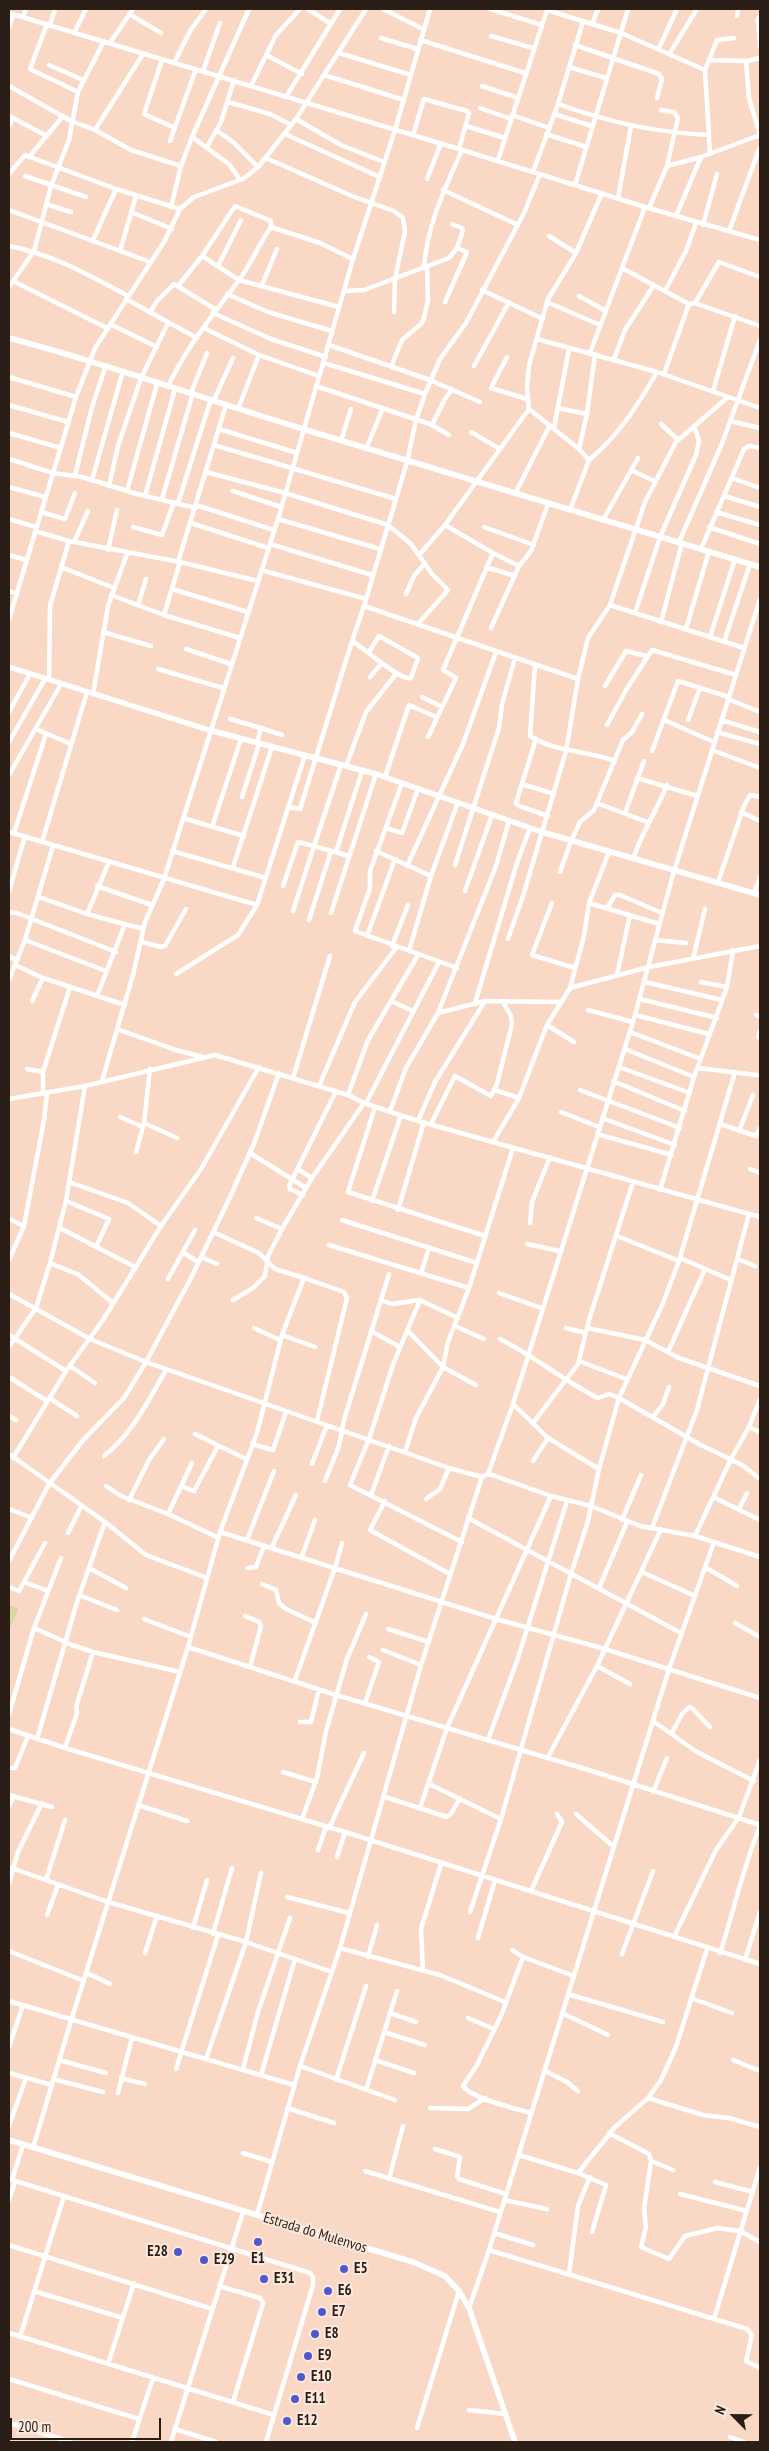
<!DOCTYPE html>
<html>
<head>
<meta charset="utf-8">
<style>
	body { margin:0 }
	#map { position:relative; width:769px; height:2451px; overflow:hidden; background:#fad8c6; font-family:"PT Sans Narrow",sans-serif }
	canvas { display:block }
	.frame { position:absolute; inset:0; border:10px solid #2a1e17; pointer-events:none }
	.north { position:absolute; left:709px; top:2391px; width:50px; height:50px; -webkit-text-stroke:4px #fde9dd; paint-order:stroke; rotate:293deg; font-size:14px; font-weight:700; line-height:20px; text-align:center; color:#2a1e17 }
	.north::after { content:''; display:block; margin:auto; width:18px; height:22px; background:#2a1e17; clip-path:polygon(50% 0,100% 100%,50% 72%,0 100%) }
	.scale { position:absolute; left:10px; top:2418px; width:151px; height:22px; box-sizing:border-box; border:2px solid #2a1e17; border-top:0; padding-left:6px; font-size:15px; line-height:18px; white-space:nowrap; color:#2a1e17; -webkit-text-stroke:4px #fde9dd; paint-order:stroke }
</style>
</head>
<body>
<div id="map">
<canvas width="769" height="2451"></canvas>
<div class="frame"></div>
<div class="north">N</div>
<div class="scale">200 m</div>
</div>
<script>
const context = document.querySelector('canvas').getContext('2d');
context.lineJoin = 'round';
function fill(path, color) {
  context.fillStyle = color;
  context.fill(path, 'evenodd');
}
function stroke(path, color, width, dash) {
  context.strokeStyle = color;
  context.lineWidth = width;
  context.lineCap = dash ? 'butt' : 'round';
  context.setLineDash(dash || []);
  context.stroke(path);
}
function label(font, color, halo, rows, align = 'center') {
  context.font = font + ' "PT Sans Narrow",sans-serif';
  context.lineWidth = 4;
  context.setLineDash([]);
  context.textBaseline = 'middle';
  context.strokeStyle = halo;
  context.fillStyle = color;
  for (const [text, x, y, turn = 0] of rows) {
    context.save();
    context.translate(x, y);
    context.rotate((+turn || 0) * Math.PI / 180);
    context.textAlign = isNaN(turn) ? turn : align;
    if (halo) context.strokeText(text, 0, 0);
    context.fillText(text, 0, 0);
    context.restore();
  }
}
const green = new Path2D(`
	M9 1605 19 1609 9 1630Z`);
const minor = new Path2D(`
	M308 9 331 24
	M383 9 423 29
	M490 9 542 25
	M547 10 621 33 705 70 710 153
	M9 13 459 149 645 207 760 240
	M129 14 161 33
	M737 16 738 9
	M760 16 758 19 760 47
	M23 17 26 9
	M47 24 30 69 78 92
	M592 24 598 9
	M50 25 55 9
	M9 27 13 15
	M74 33 86 9
	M491 36 533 48
	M381 38 417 49
	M420 40 525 73
	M110 43 133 9
	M575 45 659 74 662 79 657 98
	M659 48 677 9
	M339 53 411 75
	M670 53 697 9
	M266 55 302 74
	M162 60 144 114 175 128
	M709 60 746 61 760 58
	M746 61 749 98 760 135
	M174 63 190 31 206 9
	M49 65 83 80
	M569 67 606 78
	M705 70 717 40 734 38
	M203 71 220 23
	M324 75 404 100
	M9 86 71 121 95 130 143 54
	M251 86 276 35 300 9
	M482 86 518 98
	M286 97 340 9
	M228 102 270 114 291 125
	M558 104C608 122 656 133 709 135
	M480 108 511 119
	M554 114 592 126
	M512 115 549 128
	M9 116 45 135
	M296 119 341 145 384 162
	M9 126 13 118
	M466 126 505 138
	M95 130 131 150 181 166
	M216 130 233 142 258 167
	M285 134 380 177
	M546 134 586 147
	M413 135 424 99 467 111 469 113 459 149
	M192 137 229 164 240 180
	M170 141 196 69
	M207 147 221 122 234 80
	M29 157 63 116
	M266 158 352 196 394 211 403 218 405 231 395 279 394 312
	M498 160 547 10
	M667 166 701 157
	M533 172 558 104 583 22
	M9 174 25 155 116 189 180 209
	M25 176 86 197
	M427 179 441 143
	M575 185 628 9
	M443 190 518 225
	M618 198 631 126
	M46 204 71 212
	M171 207 181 166 192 137 249 9
	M649 208 667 166 678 118 674 112 661 110
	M9 210 150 262
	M131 212 172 229
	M676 216 701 157 760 135
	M703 225 717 174
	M271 227 320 243 353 259
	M729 231 760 147
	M549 236 576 253
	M93 240 116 189
	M9 246C52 254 89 275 128 296
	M120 251 136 196
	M202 256 239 280 339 307
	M218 266 241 220
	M424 268C427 225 445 188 462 150
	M622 268 689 304 695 303 760 326
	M13 281 107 328
	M262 285 277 249
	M9 287 34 251 51 186 69 140 78 92 104 41
	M482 290 543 319
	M344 291 364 290 449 258 457 248 463 230 462 228 452 224
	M665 291 686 251 696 223
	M227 294 268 312 332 331
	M579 296 606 311
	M126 299 197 338
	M445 302 467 252 457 248
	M547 302 600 325
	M695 303 719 262 760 277
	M150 313 157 301 174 284 215 309
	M213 313 271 339 326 357
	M110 324 157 347
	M204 328 259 355 319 376
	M537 339 657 372 760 408
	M329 345 430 380 480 402
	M590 353 645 207
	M507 357 491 388 527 399
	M614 359 625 330 654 285
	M324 363 425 394
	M474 366 509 302
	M391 367 402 340 422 323 424 318 428 300 427 267
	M664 374 689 304
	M9 377 76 397
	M316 386 430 424 449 435
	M168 387C185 348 214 314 239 280 251 264 259 244 271 227V221L235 206 202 256 178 286
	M713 391 735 316
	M191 393 207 353
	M214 400 233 358
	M9 405 68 422
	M558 408 587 414
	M238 409 259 355
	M730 421 760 428
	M661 424 678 440
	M432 425 445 399 452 389
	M554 428 569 349
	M219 429 297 453
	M471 432 500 449
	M9 433 61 448
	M341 441 351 409
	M214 445 396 499
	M366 449 383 408
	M579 449 529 409 527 386 529 365 548 299 576 253 602 193
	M9 459 53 473 82 477 137 494 196 508
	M589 460C619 435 638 405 657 372
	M631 470 654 481
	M206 472 285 493 388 525 411 544 432 574 448 590 418 624
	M75 475 92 407 106 365
	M732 478 760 488
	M92 480 123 371
	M109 486 118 446 141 378 168 323
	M9 487 45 497
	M127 491 157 384
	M233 491 281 507
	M515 494 550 425
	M145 496 175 389
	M724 496 760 507
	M162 499 193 393
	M178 503 211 399
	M196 505 274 530
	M570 510 589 460 579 449 587 414 595 354
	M41 512 65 519 75 493
	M716 512 760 525
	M9 519 36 527
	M278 519 380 549
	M603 520 638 458
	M191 523 268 548
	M445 525 493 553 519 566
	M133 527 162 535 174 502
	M484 527 534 545
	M709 527 760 544
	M35 531 69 541 180 562 258 581
	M74 542 88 511
	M679 542 721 446 760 340
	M270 544 372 575
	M701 549 744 449 749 446 760 448
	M108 550 117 510
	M420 554 445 525 529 409
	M9 555 26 560
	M178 562 226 405
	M61 567 114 588
	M486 567 515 576
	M261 570 366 599
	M172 589 248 612
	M9 591 17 594
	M406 594 414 576 425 563
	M111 595 164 615 240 638
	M138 605 146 579
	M610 605 744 648
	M364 606 578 679
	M635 613 660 537 696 455 699 441 694 426
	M164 615 180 562
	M9 619 76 397 95 348 164 242 180 209 194 197 243 179 258 167 296 119 366 9
	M661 622 682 543
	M491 628 519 566 531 551 548 504
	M686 629 709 551
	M103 632 151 646
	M710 637 735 559
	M352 641C364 648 400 681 411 678L418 658 379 636 369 652
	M724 642 750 564
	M186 649 231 664
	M535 665 530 736C557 753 587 750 615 761
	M158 669 223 688
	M370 677 382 663
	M49 680 50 606 69 541
	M605 686 626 651 646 656
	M93 694 108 606 127 554
	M422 697 442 707
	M728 699 760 712
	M9 712 30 674
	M230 719 261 728 257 743
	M664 720 714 742
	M688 720 700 688
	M721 720 760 732
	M607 725 626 690 652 650 736 675
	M261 728 282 735
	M36 729 71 744
	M717 732 760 744
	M428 737 456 678 443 670 493 553
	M536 739 516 803 519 806 548 816
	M9 742 45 679
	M712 750 760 768
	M652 751 678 681 729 697
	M341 765 314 846 349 856
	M346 766 366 712 396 674
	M9 775 61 684
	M385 777 409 705 436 717
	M637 778 697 796
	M402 783 370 871V888L355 931 457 968
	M522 784 554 794
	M242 797 259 744
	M597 803 647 822
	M289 807 300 809 352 641 364 606 407 462 416 420 425 394 440 359 466 323 524 213 540 174
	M741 812 760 821
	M625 813 644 761
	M183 818 244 836
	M212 827 241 739
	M386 828 402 833 418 789
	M9 832 257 905
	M14 833 46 734
	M42 842 87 692
	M172 851 266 878
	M376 851 431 876
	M336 852 362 771
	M633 859C642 832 656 812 667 785
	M455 865 499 728 502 704 515 658
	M407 866 463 744 496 652
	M233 867 272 747
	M560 872 571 841 580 822 594 810 623 740 632 732 642 714
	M718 882 744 806 750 795 760 797
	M97 886 152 905
	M283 886 298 842 314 846 293 911
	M9 891 25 836
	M465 891 492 815
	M754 893 760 877
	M39 897 87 914 143 929
	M552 903 532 955 575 968
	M589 903 659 924
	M607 908 615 895H620L662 913
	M9 912 17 913 116 952
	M331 913 376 774
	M87 914 109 862
	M309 920 331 851
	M367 936 395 859
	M508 939 524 893 566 751 578 679 588 638 610 605 645 502 676 442 728 397
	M25 940 106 971
	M655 940 686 943
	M142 942 161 947 165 946 186 909
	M392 946 408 905
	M409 951 431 876 458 802
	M9 956 17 961
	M693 959 705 909
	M15 965 43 978 125 1005
	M176 974 238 935 257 905 305 755
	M617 975 630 915
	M9 980 25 940 53 846
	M645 982 722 1000
	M701 982 727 987
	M570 988 649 967 760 946
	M97 996 125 924
	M640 999 717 1018
	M32 1001 43 978
	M391 1001 413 1011
	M475 1003 517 863 530 828
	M588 1010 633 1022
	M438 1013 496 866 509 821
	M635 1015 709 1034
	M756 1015 760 1017
	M547 1025 574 1042
	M117 1029 176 1050 203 1057
	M630 1032 701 1059
	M758 1037 760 1031
	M625 1049 694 1077
	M619 1067 690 1093
	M698 1068 757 1075
	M27 1069 43 1072
	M293 1078 330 956
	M102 1081 133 975 145 922 164 879 278 519 353 259 395 130 430 9
	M613 1081 685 1111
	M319 1086 355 1002 396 948
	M495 1090 519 1098
	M580 1090 680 1128
	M43 1093V1072L70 987
	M348 1095 368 1040 418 955
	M9 1099 85 1086 215 1055 348 1095 364 1103 418 1121 760 1217
	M366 1103 439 962
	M375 1107 348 1192 485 1236
	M390 1111 406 1068 438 1013 485 1001 560 1002
	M561 1112 599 1127
	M120 1117 143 1127
	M602 1118 675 1145
	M418 1121 435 1082 485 1001
	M144 1123 177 1138
	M431 1124 455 1076 491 1096 497 1084 512 1024 511 1016 503 1002
	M720 1124 756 1136 760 1128
	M739 1131 753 1095
	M597 1134 672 1155
	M493 1142 519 1098 547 1025 570 988 584 936 589 903 609 852
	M136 1152 144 1123 150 1069
	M250 1153 306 1188
	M750 1169 760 1173
	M299 1170 312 1178
	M69 1182 128 1203 161 1226
	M660 1190 694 1077 727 987 733 950
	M303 1195 290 1189 289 1186 336 1091
	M66 1201 109 1219 96 1247
	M372 1201 401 1115
	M398 1210 424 1122
	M256 1218 282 1229
	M9 1219 24 1226
	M342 1220 477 1263
	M530 1223 532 1202 550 1157
	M60 1228 135 1267
	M213 1232 259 1253 275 1269 304 1278
	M617 1236 679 1261
	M527 1244 559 1251
	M329 1245 469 1288
	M184 1253 198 1262
	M201 1257 217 1264
	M680 1258 731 1280
	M737 1259 755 1266
	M9 1260 24 1226 44 1120 47 1092
	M50 1263 79 1275 113 1303
	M421 1273 429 1248
	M168 1279 195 1230
	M499 1293 541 1308
	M9 1294 90 1339 146 1362 449 1468 482 1477 488 1474 495 1476 551 1496 591 1506 640 1526 695 1536 760 1557
	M233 1300 253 1288 265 1276 268 1256 282 1229 312 1178 364 1103
	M381 1300 392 1304 420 1300
	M458 1318 420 1300 394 1362 369 1439 350 1485 462 1542
	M455 1326 484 1339
	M254 1328 280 1340
	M566 1328 586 1333
	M587 1328 645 1340 679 1358 760 1386
	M407 1330 443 1367 476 1385
	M371 1331 400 1347
	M9 1335 66 1371
	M282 1335 315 1347
	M500 1339C534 1356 564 1381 598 1398L609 1394 619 1398 699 1444 742 1465 760 1479
	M9 1347 36 1308 50 1263 66 1201 85 1086
	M668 1352 705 1269
	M579 1361 626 1379
	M70 1366 95 1383
	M9 1377 47 1401
	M49 1398 77 1416
	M513 1404 548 1438 599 1469
	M9 1416 16 1420
	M653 1417 663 1404 669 1387
	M533 1423 578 1364 589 1320 633 1182
	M749 1427 760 1432
	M195 1434 246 1459
	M252 1444 273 1450 286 1412
	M405 1452 416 1418 443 1367 448 1342 469 1288 513 1148
	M9 1454 105 1522 146 1555 207 1578
	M104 1456C133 1433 148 1401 166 1370
	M13 1458 66 1371 103 1320 161 1226 201 1169 259 1067
	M533 1461 548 1438
	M312 1464 327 1425
	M488 1474 513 1404 633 1022 674 871 760 599
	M325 1481 339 1446 344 1420 389 1274
	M106 1486 121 1496 168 1514 219 1538
	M181 1486 194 1491 218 1446
	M371 1495 389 1446
	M713 1497 760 1520
	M426 1499 440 1489 449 1468
	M129 1500 149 1460 164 1439
	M385 1501 370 1530 450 1574
	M9 1509 32 1518
	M739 1509 747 1493
	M168 1514 192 1463
	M468 1518 681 1633
	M622 1520 641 1475
	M652 1528 697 1410 749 1214
	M220 1532 496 1619 605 1649 760 1698
	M68 1533 82 1505
	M695 1536 731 1459 749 1427 760 1399
	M247 1540 274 1471
	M272 1547 296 1495
	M302 1556 315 1520
	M9 1561 49 1484 84 1439 124 1398 146 1362 192 1276 231 1195 255 1141 279 1073
	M705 1567 737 1586
	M89 1568 126 1588
	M248 1568 256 1567 264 1546
	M642 1572 695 1596
	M24 1582 48 1591
	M262 1584 276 1590 279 1603 286 1609 316 1623
	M9 1587 19 1591 45 1543
	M599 1588 627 1522
	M79 1595 117 1610
	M245 1616 259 1622 261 1626 250 1667
	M144 1619 191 1637
	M735 1623 760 1637
	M34 1628 72 1645 93 1652 180 1672
	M388 1629 429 1642
	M188 1647 336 1695 592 1771 760 1825
	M383 1650 421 1665
	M597 1666 630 1684
	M295 1680 335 1568 342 1543
	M365 1703 379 1662 369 1657
	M9 1714 34 1628 61 1558
	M653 1721 697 1752 754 1781
	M300 1722H311L319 1689
	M9 1729 65 1748 345 1832 760 1964
	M672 1733 682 1714 689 1707 692 1708 710 1727
	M37 1739 77 1602 105 1522
	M488 1740 518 1658 567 1501
	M65 1748 77 1713 76 1707 93 1652
	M548 1757 597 1666 661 1529
	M9 1768H15L28 1736
	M283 1772 316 1782
	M429 1784 501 1819
	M653 1792 667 1758
	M9 1795 52 1807
	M385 1797 447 1817 451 1814 460 1798
	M138 1805 187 1821
	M9 1806 14 1796
	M420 1808 447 1728 551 1496
	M576 1814 614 1847
	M302 1819 317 1778 326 1731 347 1659 366 1614
	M329 1828 364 1753
	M318 1850 326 1827
	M337 1857 345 1832
	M9 1867 108 1902 246 1942 332 1972
	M46 1880 65 1820
	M9 1883 18 1852 42 1803
	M531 1891 562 1822 557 1814
	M287 1897 349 1913
	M470 1912 501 1819 571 1574 588 1521 599 1469 619 1398 663 1303 679 1261 735 1072
	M47 1915 58 1885
	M193 1928 207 1880
	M213 1934 232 1868
	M674 1937 716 1850 739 1817 760 1760
	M478 1938 495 1880
	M340 1948 440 1975 505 2002
	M512 1950 523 1957 574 1976
	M9 1951 84 1981
	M145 1953 157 1916
	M720 1953C734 1911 743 1867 760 1826
	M622 1954 653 1871
	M368 1957 377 1925
	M523 1957 501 2016 477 2065 463 2086C470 2098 517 2109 531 2113
	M745 1960 760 1912
	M423 1970 421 1929 441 1864
	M87 1973 110 1984
	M568 1994 663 2022
	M691 1998 732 2013
	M9 2001 294 2085
	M390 2013 416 2022
	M562 2013 608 2035
	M468 2018 494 2029
	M384 2032 425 2045
	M9 2047 23 2005
	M206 2059 246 1942 261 1873
	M59 2060 106 2073
	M375 2060 414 2073
	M733 2060 760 2071
	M300 2066 395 2100
	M176 2069 218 1935
	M243 2069 258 2012 290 1918
	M545 2071 567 2082 578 2091
	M9 2073 52 2085
	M261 2075 295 1959
	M121 2078 145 2084
	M53 2079 103 2092
	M336 2080 366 1986
	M366 2090 397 1991
	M118 2093 132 2038
	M648 2098 703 2115 729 2118 760 2127
	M287 2108 334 2123
	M430 2108 468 2109 485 2098
	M9 2126 26 2078
	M609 2133 649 2154 651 2161 644 2209 646 2227 641 2247 669 2259 685 2236 718 2228 740 2231 760 2242
	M33 2148 71 2021 188 1647 220 1532 257 1433 282 1335 304 1278 344 1292 347 1298 317 1421
	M435 2149 460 2157 457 2176 459 2179 506 2194
	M243 2153 272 2162
	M519 2155 578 2173 615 2127 648 2098 661 2080 676 2047 707 1949
	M651 2161 673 2170
	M365 2171 500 2212
	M578 2173 606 2185 592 2232
	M9 2179 310 2273 313 2277V2285L266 2442
	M389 2179 403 2126
	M12 2180 23 2145
	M715 2182 753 2192
	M680 2194 747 2211
	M9 2200 15 2181
	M504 2200 547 2209
	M257 2215 300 2066 340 1948 421 1665 482 1477
	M494 2233 533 2245
	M9 2245 212 2309
	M489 2250 747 2329 752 2335 746 2361 760 2368
	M569 2274 578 2206 590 2177
	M219 2286 260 2298 263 2303 233 2402
	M34 2291 123 2318
	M469 2308 489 2250 669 1669 714 1542
	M714 2319 760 2167
	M9 2333 274 2415
	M20 2337 64 2196
	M108 2364 134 2283
	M9 2379 139 2419
	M469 2410 505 2414
	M9 2423 71 2442
	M417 2428 459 2291
	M175 2429 216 2442
	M730 2437 744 2442
	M132 2442 153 2378
	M171 2442 243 2212`);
const tertiary = new Path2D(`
	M9 338C108 364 204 399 303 429 455 476 608 520 760 567
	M9 667 209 730 376 774 542 832 760 895
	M9 2140 413 2262 445 2276 459 2291 469 2308 515 2442`);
const markers = [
	[258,2242,5,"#5158ce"],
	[178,2252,5,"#5158ce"],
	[204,2260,5,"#5158ce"],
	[344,2269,5,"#5158ce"],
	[264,2279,5,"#5158ce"],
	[328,2291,5,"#5158ce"],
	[322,2312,5,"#5158ce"],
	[315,2334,5,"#5158ce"],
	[308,2356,5,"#5158ce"],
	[301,2377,5,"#5158ce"],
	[295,2399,5,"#5158ce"],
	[287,2421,5,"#5158ce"]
];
const streetNames = [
	["Estrada do Mulenvos",315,2233,17]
];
const poiNames = [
	["E28",168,2252,"right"],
	["E1",258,2259,"center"],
	["E29",214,2260],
	["E5",354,2269],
	["E31",274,2279],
	["E6",338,2291],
	["E7",332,2312],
	["E8",325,2334],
	["E9",318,2356],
	["E10",311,2377],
	["E11",305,2399],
	["E12",297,2421]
];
fill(green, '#d9d6a2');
stroke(minor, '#fff', 4.5);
stroke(tertiary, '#fff', 5.5);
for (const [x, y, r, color] of markers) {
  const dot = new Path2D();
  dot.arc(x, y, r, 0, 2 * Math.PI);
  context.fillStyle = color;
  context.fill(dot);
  stroke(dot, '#fde9dd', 2);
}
label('15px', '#2a1e17', '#fde9dd', streetNames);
label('bold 15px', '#2a1e17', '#fde9dd', poiNames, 'left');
</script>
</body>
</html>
